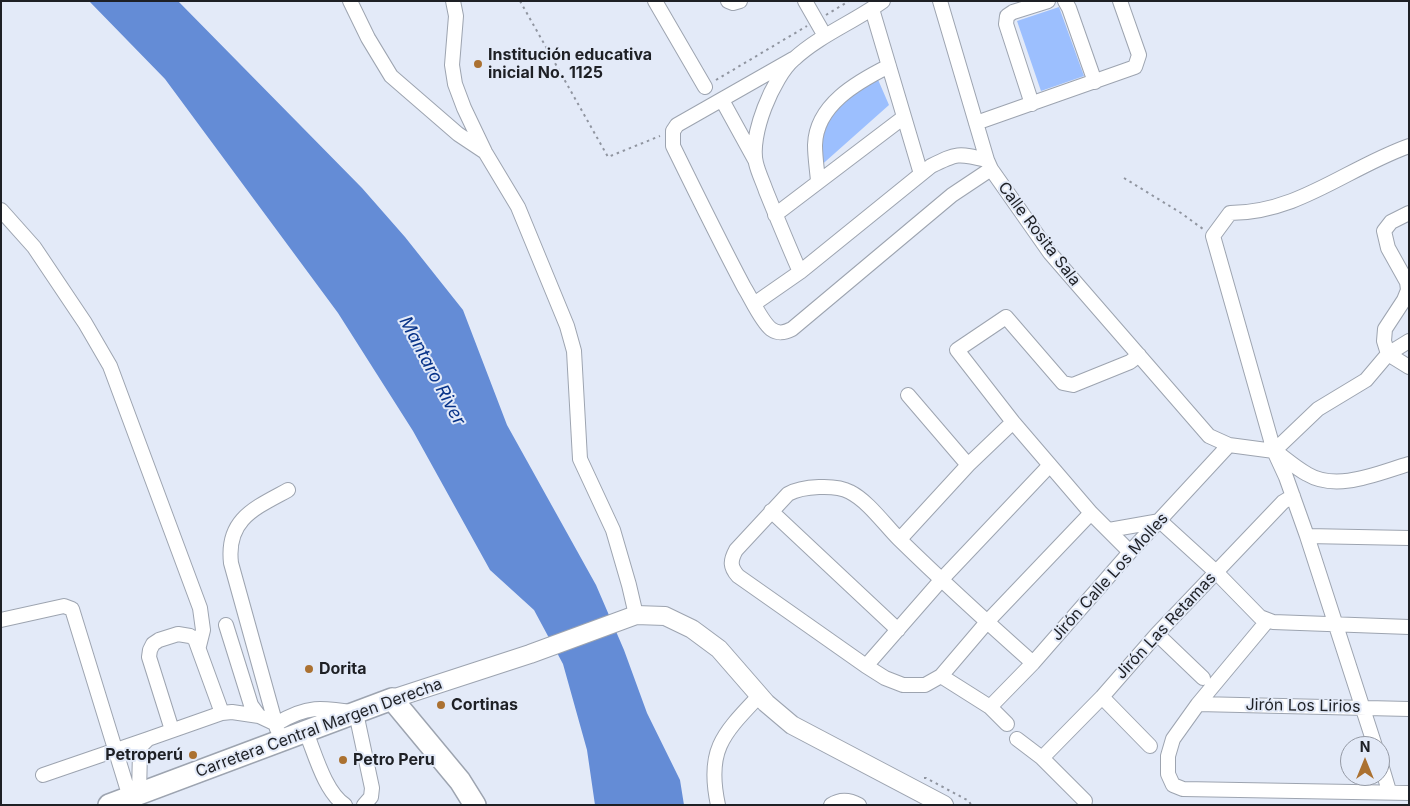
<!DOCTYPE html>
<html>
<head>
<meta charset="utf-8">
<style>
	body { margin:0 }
	#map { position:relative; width:1410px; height:806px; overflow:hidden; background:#e3eaf8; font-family:Inter,sans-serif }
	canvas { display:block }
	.frame { position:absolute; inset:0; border:2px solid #1e2025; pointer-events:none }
	.north { position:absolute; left:1340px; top:736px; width:50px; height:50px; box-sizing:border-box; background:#e3eaf8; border:1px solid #9499a4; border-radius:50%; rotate:0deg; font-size:14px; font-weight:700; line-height:20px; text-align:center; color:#1e2025 }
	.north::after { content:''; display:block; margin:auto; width:18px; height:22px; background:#ab7131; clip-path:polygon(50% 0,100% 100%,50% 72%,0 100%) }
</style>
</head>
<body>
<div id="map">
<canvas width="1410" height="806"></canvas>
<div class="frame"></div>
<div class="north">N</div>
</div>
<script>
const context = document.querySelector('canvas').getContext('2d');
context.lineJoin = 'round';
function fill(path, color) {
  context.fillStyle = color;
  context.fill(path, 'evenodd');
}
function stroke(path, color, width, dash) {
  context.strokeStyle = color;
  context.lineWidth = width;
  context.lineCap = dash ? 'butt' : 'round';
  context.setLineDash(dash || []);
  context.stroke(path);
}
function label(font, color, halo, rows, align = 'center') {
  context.font = font + ' Inter,sans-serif';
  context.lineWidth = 4;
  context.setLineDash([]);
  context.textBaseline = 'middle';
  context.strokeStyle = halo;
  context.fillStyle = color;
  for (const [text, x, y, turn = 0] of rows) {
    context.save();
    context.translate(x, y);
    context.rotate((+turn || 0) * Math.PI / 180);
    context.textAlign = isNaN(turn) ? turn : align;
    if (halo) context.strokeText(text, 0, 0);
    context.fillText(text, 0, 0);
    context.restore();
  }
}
const green = new Path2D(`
	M1059 7 1084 76 1041 91 1017 21Z
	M876 75 889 105 817 169 824 118Z`);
const water = new Path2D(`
	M89 1H178L362 188 405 237 463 310 507 425 596 585 624 650 647 713 680 780 684 805H595L587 750 563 664 534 610 490 570 413 431 338 313 165 79Z`);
const path = new Path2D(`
	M520 1 608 157 660 136
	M826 15 849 1
	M716 80 807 26
	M1124 178 1181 213 1203 229
	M924 778H926L969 801 971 805`);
const minor = new Path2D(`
	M350 1 368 38 391 76 458 134 485 152
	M453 1 456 16 452 65 455 84 464 108 485 152 518 207 567 326 574 351 580 459 613 530 629 585 636 615
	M655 1 705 87
	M728 1 733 3 740 1
	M805 1 825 36
	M940 1 987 160 991 169 1050 253 1209 436 1229 445 1274 451 1286 477 1307 536 1375 746
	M1065 1 1069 8 1095 82
	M872 9 921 174
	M793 59 677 125 673 131V146C696 193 719 240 744 287 751 298 761 321 771 329 778 334 784 333 792 329L952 195 991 169
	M722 100 755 160
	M1032 104 1006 24 1007 16 1013 12 1048 1
	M976 123 1135 67 1139 55 1120 1
	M818 181C817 169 815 157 815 145 816 105 857 82 889 66
	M1 210 34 247 85 323 110 366 200 608 203 630 199 646
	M775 215 904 117
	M800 272C788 245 777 218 766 191 763 182 758 172 756 163 749 136 773 77 794 59 820 35 854 22 883 1
	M754 304 800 272 931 166C957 153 958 153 987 160
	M1388 354 1384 341 1385 329 1404 300 1408 290 1407 282 1388 248 1384 231 1391 222 1409 213
	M1388 354 1409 367
	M908 395 968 465
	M1274 451 1213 236 1230 213C1298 213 1347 168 1409 146
	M1274 451 1318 409 1366 380 1388 354 1409 341
	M1275 451C1286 459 1296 468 1307 474 1337 492 1378 473 1409 464
	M771 511 898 630
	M1109 530 1160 521 1216 572 1260 617 1273 622 1409 627
	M1307 536 1409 538
	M900 539 968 465 1013 422
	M1130 552 1091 513 1013 422 957 350 1006 317 1063 383 1073 385 1130 362 1139 355
	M1 620 64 606 72 609 132 804
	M1268 620 1198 704 1173 739 1168 756V774L1173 785 1183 789 1409 793
	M226 625 251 705 259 716 276 724C307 705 322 707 356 713L372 788 371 797 364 805
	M1157 634 1203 678
	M1033 663C988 623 943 582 899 539 885 525 868 501 850 492 836 484 802 486 788 494L736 550C730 561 730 567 738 576L866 666 885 678 903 685H925L941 676 987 622 1091 513
	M866 666 942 579 1050 465
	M941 676 990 707 1007 724
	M1102 697 1150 746
	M1198 704 1409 709
	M990 707 1033 663 1130 552 1229 445
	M277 729 231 563C226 519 255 508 288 490
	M172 730 149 657 150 650 153 644 159 640 178 634 190 636 195 639 222 713
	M306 732C315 754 325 792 345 805
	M1017 739 1042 758 1085 801
	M1042 758 1102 697 1157 634 1283 502 1293 496
	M1380 761 1389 791
	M43 775 148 739
	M139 794 140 751 142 745 148 739 222 713 232 712 259 716
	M718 805C706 750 723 734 759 696
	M831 805C840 799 850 800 859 805`);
const major = new Path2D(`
	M392 699 530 654 636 615 665 616 692 629 719 649 766 703 792 725 944 805`);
const highway = new Path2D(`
	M109 805 392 699 460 781 475 805`);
const markers = [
	[478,64,5,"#ab7131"],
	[309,669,5,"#ab7131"],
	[441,705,5,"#ab7131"],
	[193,755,5,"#ab7131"],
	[343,760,5,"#ab7131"]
];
const poiNames = [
	["Institución educativa",488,55],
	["inicial No. 1125",488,73],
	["Dorita",319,669],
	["Cortinas",451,705],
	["Petroperú",183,755,"right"],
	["Petro Peru",353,760]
];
const streetNames = [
	["Calle Rosita Sala",1039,234,53],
	["Jirón Calle Los Molles",1110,577,-48],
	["Jirón Las Retamas",1166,626,-47],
	["Jirón Los Lirios",1303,706,1],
	["Carretera Central Margen Derecha",319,728,-20]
];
const waterNames = [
	["Mantaro River",432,371,62]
];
fill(green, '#9cbffe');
fill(water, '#648cd6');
stroke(minor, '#9da4b0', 16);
stroke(major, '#9da4b0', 20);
stroke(highway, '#9da4b0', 24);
stroke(path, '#9095a0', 2, [2.5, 4]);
stroke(minor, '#fff', 14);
stroke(major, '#fff', 18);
stroke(highway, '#fff', 21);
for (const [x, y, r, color] of markers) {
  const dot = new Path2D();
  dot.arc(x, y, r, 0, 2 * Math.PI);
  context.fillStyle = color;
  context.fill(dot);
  stroke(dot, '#e3eaf8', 2);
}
label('bold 16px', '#1e2025', '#e3eaf8', poiNames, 'left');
label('16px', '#1e2025', '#e3eaf8', streetNames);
label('italic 18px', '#073288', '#e3eaf8', waterNames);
</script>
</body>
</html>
